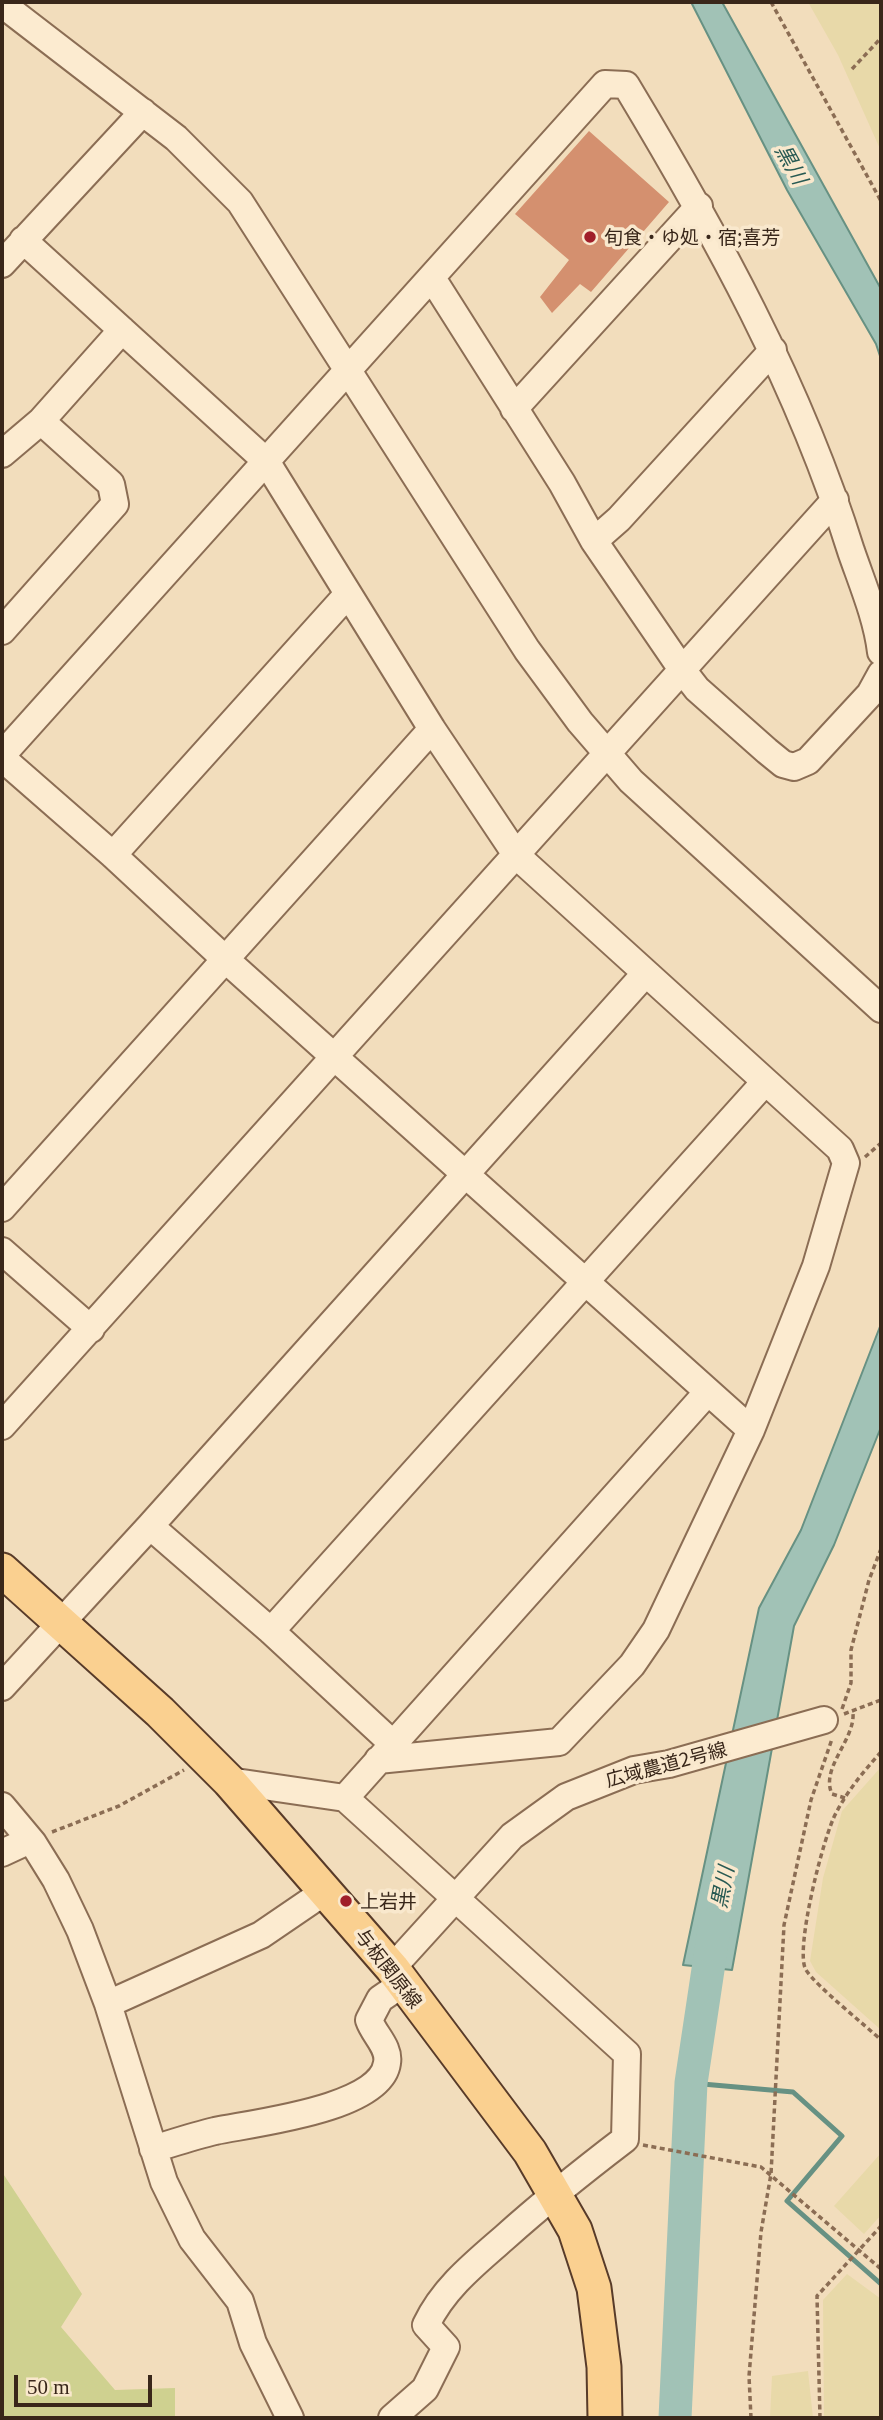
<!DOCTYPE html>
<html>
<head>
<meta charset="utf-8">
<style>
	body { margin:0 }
	#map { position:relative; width:883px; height:2420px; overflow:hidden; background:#f2ddbc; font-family:Georgia,serif }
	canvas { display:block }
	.frame { position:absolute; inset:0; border:4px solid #39271a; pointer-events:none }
	.scale { position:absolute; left:14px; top:2375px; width:138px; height:32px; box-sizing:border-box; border:4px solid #39271a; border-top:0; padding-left:9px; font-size:21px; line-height:24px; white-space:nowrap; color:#39271a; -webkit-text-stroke:5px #f9e8cd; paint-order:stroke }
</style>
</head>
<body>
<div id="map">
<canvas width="883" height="2420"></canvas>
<div class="frame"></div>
<div class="scale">50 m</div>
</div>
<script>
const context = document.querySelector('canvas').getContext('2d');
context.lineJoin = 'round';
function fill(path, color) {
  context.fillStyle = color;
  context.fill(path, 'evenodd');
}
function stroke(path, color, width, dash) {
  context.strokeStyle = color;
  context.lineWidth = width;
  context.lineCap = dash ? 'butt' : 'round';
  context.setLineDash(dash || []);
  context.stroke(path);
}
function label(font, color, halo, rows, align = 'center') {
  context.font = font + ' Georgia,"Noto Sans JP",serif';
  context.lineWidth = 7;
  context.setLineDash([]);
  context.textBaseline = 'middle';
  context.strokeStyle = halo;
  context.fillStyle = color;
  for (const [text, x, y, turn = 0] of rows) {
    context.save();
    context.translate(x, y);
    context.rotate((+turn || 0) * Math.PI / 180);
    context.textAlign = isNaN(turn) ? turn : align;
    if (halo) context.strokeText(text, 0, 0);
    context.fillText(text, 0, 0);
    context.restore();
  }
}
const farmland = new Path2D(`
	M808 2H881V151L838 55Z
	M881 1767V2030L816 1972 810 1961 823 1878 842 1811Z
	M881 2153V2215L864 2234 834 2206Z
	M847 2274 881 2299V2418H824L823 2300Z
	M808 2371 813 2418H770L772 2376Z`);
const green = new Path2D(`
	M2 2172 82 2294 61 2327 115 2390 175 2388V2418H2Z`);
const water = new Path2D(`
	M691 2H722L881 289V359L876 344 787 190Z
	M881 1324V1427L834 1545 794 1626 732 1970 683 1965 759 1608 801 1530Z`);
const stream = new Path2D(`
	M691 2083 793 2092 842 2136 787 2201 881 2284`);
const river = new Path2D(`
	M675 2418 691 2083 715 1923`);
const building = new Path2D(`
	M589 131 669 202 591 292 580 284 552 313 540 297 569 260 515 214Z`);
const path = new Path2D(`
	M771 2 881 201
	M852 69 881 38
	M865 1157 881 1143
	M842 1709 851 1683V1650L869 1580 881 1549
	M844 1714 881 1700
	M881 1752C864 1771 848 1790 836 1813 824 1834 794 1951 806 1970 817 1987 864 2024 881 2040
	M845 1798 832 1794C820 1768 855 1740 853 1713
	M52 1832 119 1806 184 1770
	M643 2145 761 2167 881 2269
	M751 2418 749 2376 761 2232 771 2174 784 1925 811 1800 832 1739
	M820 2418 817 2296 881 2226`);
const minor = new Path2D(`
	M2 4 176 138 240 202 527 650 580 722 631 781 881 1009
	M23 240 266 461 432 729 517 856 840 1149 846 1163 816 1266 782 1352 751 1430 656 1630 632 1665 559 1742 378 1760
	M2 264 143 112
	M432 278 562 483 594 541 683 671 697 689 767 751 783 764 794 767 808 761 870 694 881 674
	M514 409 699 206
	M2 454 41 421 122 330
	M594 541 619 519 773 350
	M2 631 115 504 111 484 41 421
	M2 755 605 84 626 85C715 233 799 384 851 551 862 583 877 618 881 652
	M2 758 113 855 225 959 751 1430
	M113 855 348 594
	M2 1208 432 729
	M2 1251 91 1329
	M2 1426 835 500
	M150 1526 271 1631 392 1743
	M271 1631 765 1082
	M2 1687 150 1526 645 974
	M229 1781 345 1798
	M2 1806 33 1843 56 1880 80 1930 108 2004 164 2182 192 2239 240 2301 253 2343 290 2418
	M2 1853 30 1840
	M392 1968 512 1836 566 1797 634 1770 669 1764 824 1720
	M108 2004 261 1935 327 1890
	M153 2149C173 2143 194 2136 215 2131 253 2123 381 2109 387 2063 390 2047 374 2035 369 2020L380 1999 402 1984
	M392 2418 425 2389 446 2347 426 2325C443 2289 474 2264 504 2238 543 2203 583 2171 625 2139L627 2054 345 1798 706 1394`);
const major = new Path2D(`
	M2 1570 160 1712 229 1781 392 1968 530 2152 575 2230 594 2288 604 2367 605 2418`);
const markers = [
	[590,237,7,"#a01f2a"],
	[346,1901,7,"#a01f2a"]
];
const poiNames = [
	["旬食・ゆ処・宿;喜芳",604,237],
	["上岩井",360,1901]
];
const streetNames = [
	["広域農道2号線",666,1764,-15],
	["与板関原線",389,1968,52]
];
const waterNames = [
	["黒川",792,164,61],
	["黒川",722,1887,-79]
];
fill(farmland, '#e8d9a9');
fill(green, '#cfd190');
fill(water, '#a1c2b6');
stroke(water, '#679183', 2);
stroke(stream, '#679183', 5);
stroke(river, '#a1c2b6', 33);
fill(building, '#d4906f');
stroke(minor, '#8b6d54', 30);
stroke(major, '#583b29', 37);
stroke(path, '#8b6d54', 3.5, [5, 3.5]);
stroke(minor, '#fcebd0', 26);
stroke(major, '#fad090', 33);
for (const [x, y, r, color] of markers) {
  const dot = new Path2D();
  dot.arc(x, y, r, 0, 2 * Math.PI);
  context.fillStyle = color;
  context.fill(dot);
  stroke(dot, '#f9e8cd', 2.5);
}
label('19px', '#39271a', '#f9e8cd', poiNames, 'left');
label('19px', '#39271a', '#f9e8cd', streetNames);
label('italic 21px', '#285a53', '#f9e8cd', waterNames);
</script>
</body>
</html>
